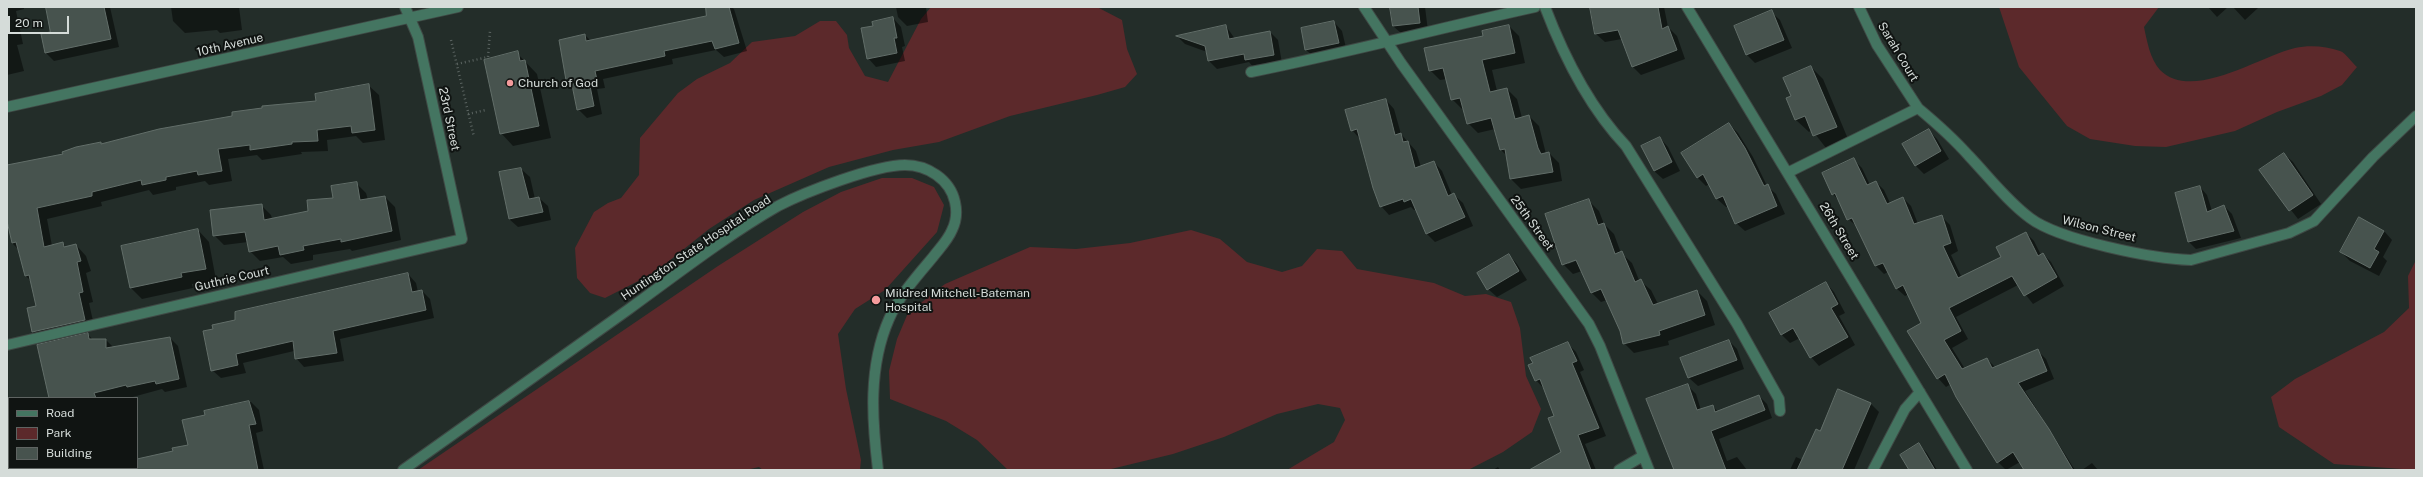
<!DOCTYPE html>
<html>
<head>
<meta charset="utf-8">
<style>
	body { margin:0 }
	#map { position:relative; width:2423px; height:477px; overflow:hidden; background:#232d29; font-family:"Public Sans",sans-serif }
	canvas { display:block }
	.frame { position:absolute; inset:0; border:8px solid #d5dcd9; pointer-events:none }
	.legend { position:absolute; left:8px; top:397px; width:130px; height:72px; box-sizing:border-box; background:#101412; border:1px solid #5f6462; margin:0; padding:5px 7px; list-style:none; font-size:12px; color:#d5dcd9 }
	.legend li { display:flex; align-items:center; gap:8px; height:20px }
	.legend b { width:20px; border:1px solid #5f6462 }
	.scale { position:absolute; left:8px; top:16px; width:61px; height:18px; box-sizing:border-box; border:2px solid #d5dcd9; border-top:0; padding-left:5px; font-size:12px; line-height:14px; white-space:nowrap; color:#d5dcd9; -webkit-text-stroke:3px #101412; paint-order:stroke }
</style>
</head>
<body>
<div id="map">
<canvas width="2423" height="477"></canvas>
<div class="frame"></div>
<ul class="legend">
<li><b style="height:5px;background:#447561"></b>Road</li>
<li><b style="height:11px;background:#5c292b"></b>Park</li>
<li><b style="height:11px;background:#47534e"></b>Building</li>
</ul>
<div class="scale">20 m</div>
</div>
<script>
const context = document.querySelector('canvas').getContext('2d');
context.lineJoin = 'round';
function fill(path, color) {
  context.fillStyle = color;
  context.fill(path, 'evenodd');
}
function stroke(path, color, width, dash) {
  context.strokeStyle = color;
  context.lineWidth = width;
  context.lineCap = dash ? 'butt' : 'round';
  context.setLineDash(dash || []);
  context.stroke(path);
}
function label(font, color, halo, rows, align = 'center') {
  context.font = font + ' "Public Sans",sans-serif';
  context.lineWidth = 4;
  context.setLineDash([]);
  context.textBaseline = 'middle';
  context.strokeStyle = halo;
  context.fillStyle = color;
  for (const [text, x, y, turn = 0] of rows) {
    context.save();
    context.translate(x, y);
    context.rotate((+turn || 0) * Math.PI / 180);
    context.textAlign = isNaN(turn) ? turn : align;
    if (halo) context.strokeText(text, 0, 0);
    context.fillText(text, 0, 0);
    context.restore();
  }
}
const green = new Path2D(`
	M931 7H1097L1122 20 1127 49 1137 74 1125 87 1097 95 1010 116 939 142 893 150 829 167 754 200 709 229 654 273 605 298 590 293 577 278 575 248 594 212 608 203 621 198 639 175 640 138 678 93 697 79 730 63 752 42 795 36 820 21H836L847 35 849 48 865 76 888 82 921 19Z
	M1999 7H2159L2144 27C2147 41 2150 59 2160 70 2192 102 2258 57 2295 48 2309 45 2326 46 2340 51 2346 53 2352 63 2357 67L2342 85 2321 96 2277 112 2235 131 2166 147 2135 146 2090 139 2067 126 2019 67Z
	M882 178H912L934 187 944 205 937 232 885 290 855 309 838 334 846 389 861 460 860 470H763L759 467 746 470H418L718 266 803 212 841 192Z
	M1191 230 1220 239 1247 262 1282 272 1302 266 1317 249 1342 251 1357 269 1434 283 1465 296 1486 294 1511 302 1520 328 1526 376 1541 409 1532 432 1503 452 1468 470H1287L1334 442 1345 420 1340 408 1318 404 1277 414 1224 437 1173 454 1107 470H1008L977 440 946 421 890 399 889 371 897 339 908 313 945 284 1030 247 1076 249 1130 243Z
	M2416 260V470L2334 464 2279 427 2271 397 2295 379 2384 332 2409 308 2408 276Z`);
const shadow = new Path2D(`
	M7 7H24V9L16 11 23 44 17 45 24 71 7 75Z
	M47 7H110L119 47 54 61 46 53 51 33Z
	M171 7H239L242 30 220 33 217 30 185 33 173 21Z
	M707 7H731L734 9 747 51 724 57 716 50 672 59 673 64 603 79 605 88 597 89 602 114 587 118 578 109 574 91 568 85 585 35 591 41 707 16Z
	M896 7H926L928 22 907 26 898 17Z
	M1389 7H1425L1428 31 1402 34 1393 26 1391 9Z
	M1596 7H1664L1668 27 1677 36 1685 59 1641 75 1632 66 1622 39 1605 42 1596 34Z
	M2208 7H2228L2217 17Z
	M2233 7H2257L2258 8 2245 20Z
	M1771 12 1780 20 1792 48 1755 63 1747 55Z
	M893 18 901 27 905 46 902 47 905 61 876 67 868 58 874 26Z
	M1334 22 1342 31 1347 52 1315 58 1306 50 1302 29Z
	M1226 26 1235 39 1270 32 1278 40 1282 63 1254 68 1249 62 1217 69 1209 61 1207 52 1185 44 1178 37Z
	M1509 26 1519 36 1525 63 1492 70 1497 91 1507 89 1517 99 1522 118 1529 116 1539 126 1546 154 1549 153 1559 163 1562 181 1521 189 1511 179 1507 156 1501 150 1495 129 1478 133 1468 123 1464 109H1462L1452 99 1447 79 1440 80 1430 70 1484 37Z
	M517 53 537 74 551 138 513 146 501 133Z
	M1811 67 1823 79 1848 139 1826 148 1812 130 1809 132 1796 120 1787 98 1792 96Z
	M368 85 379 95 385 140 363 143 356 136 327 140 328 151 301 152 302 154 262 160 257 155 228 159 232 181 209 185 205 181 176 187V190L153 195 149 190 101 202 102 206 47 219 52 246 63 243 67 248 76 245 86 256 91 271 86 273 93 302 89 303 95 330 86 332 93 340H106L114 348 170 338 178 346 187 387 165 392 162 389 129 398H50L45 344 33 332 28 309 37 307 31 281 26 276 18 249 12 243 7 222V166L64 154 100 143 103 145 317 101Z
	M1386 100 1394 109 1401 134 1416 151 1421 167 1434 162 1442 171 1452 195H1454L1463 203 1473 226 1435 242 1426 233 1416 209 1414 210 1411 207 1389 215 1381 206 1360 139 1352 130Z
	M1729 124 1738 133 1753 157 1767 186 1776 194 1785 214 1745 231 1736 223 1729 206 1726 207 1717 199 1709 184 1706 186 1697 177Z
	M1929 131 1937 139 1949 159 1924 174 1915 165Z
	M1660 138 1668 147 1680 171 1663 179 1654 171 1643 146Z
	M2284 154 2293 162 2321 204 2298 219 2260 170Z
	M1853 159 1862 168 1870 185 1876 182 1884 190 1890 203 1903 198 1911 206 1918 224 1942 217 1950 225 1958 251 1951 255 1962 278 2002 257 2026 233 2034 241 2041 255 2043 254 2051 262 2064 286 2033 304 2018 285 1956 317 1968 339 1952 348 1965 369 1987 359 1995 367 2037 350 2046 359 2054 379 2025 391 2075 470H2025L2020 462 2006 470 1998 462 1951 384 1946 387 1938 378 1909 331 1923 324 1909 294 1905 296 1896 288 1888 272 1884 274 1876 266 1858 227 1848 219 1840 202 1833 194Z
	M521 169 530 177 535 199 539 198 548 206 551 220 518 227 509 219Z
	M356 183 366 193 368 200 385 197 395 207 401 240 352 251 350 249 313 255V260L291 264 283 257 260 261 250 251 248 242 224 245 214 235 261 205 271 215 272 219 309 212 334 198Z
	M2200 187 2207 195 2212 211 2224 206 2232 214 2241 238 2196 249 2189 242 2176 193Z
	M1589 201 1599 211 1604 224 1614 234 1621 253 1632 263 1639 280 1651 290 1658 304 1697 291 1707 301 1715 325 1668 341 1669 345 1634 353 1624 343 1621 330 1607 300 1601 302 1591 292 1582 271 1573 274 1563 264ZM1581 257V259L1568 264V262Z
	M198 230 209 242 216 280 192 284 193 288 142 299 131 288Z
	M2384 231 2392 240 2383 257 2387 261 2379 276 2350 261 2341 252Z
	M1509 255 1517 264 1527 280 1497 297 1488 289Z
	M408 274 416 283 418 292 422 291 430 299 434 318 340 339 344 361 304 367 296 358 294 351 243 363 246 373 221 378 212 370 204 332Z
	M1826 283 1834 292 1845 313 1839 316 1855 345 1819 366 1811 357 1800 338 1790 343 1781 334Z
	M1729 341 1737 349 1744 369 1698 386 1689 378 1682 358Z
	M1568 344 1576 352 1584 370 1580 372 1606 436 1585 444 1596 470H1544L1562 452 1555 416 1544 389 1536 380Z
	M1688 386 1696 394 1701 410 1713 406 1718 412 1759 396 1767 404 1772 418 1719 439 1727 461 1737 457 1747 470H1675Z
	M1838 390 1871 404 1879 412 1854 470H1790L1796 457 1803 460 1821 432Z
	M251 402 259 410 263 431 256 433 264 470H103L137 468V461L174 452 189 446 206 416 205 412Z
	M1919 445 1927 453 1937 470H1910Z
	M2092 463 2098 470H2082Z
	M1498 467 1500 470H1493Z`);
const building = new Path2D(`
	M46 7H104L111 39 45 53 41 34 50 32Z
	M706 7H729L739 43 715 49 712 41 664 51 665 56 595 71 597 80 589 81 594 106 577 110 572 85 567 86 559 40 585 34 586 41 706 16Z
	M1390 7H1418L1420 23 1393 26Z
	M1590 7H1658L1662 29 1668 26 1677 50 1632 67 1618 30 1595 34Z
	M1772 10 1784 40 1746 55 1734 26Z
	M893 17 897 38H894L897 53 867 59 861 28 873 26 872 22Z
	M1334 21 1339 43 1305 50 1301 28Z
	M1226 25 1229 39 1270 31 1274 55 1245 60 1244 54 1208 61 1205 46 1176 36Z
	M1509 25 1515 53 1482 60 1490 92 1507 88 1515 119 1529 115 1538 148 1541 154 1549 152 1553 172 1510 179 1505 149 1500 150 1491 118 1467 124 1460 98 1451 100 1443 68 1429 71 1424 48 1483 36 1482 31Z
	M518 51 520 61 525 60 539 126 500 134 484 60Z
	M1811 66 1837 127 1813 136 1805 116 1795 120 1786 98 1791 96 1783 78Z
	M369 84 375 130 352 133 351 126 317 130 318 141 292 142V144L250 150V145L218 149 222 171 198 175 197 171 166 177V180L142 185 141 180 92 192V196L37 208 44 247 63 242 64 247 76 244 81 261 77 262 83 292 79 293 85 320 32 332 27 308 36 306 29 275 25 276 16 242 12 243 7 221V165L63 154 62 152 76 147 101 142V144L159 129 232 116V112L262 108V106L316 101 315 94Z
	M1386 99 1395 135 1401 133 1403 142 1408 141 1415 168 1434 161 1448 196 1454 193 1465 217 1426 234 1411 199 1404 202 1403 199 1380 207 1373 188 1357 129 1351 131 1345 110Z
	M1729 123 1745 148 1764 186 1768 184 1777 206 1735 224 1723 196 1716 199 1703 174 1697 178 1681 153Z
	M1929 129 1941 151 1915 166 1902 144Z
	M1660 137 1672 162 1654 171 1641 146Z
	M2284 153 2313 195 2289 211 2259 170Z
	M1854 158 1867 185 1876 181 1887 204 1903 197 1914 224 1942 215 1951 243 1943 246 1958 278 2001 257 1996 247 2026 232 2038 256 2043 253 2057 277 2024 296 2012 276 1949 308 1961 331 1944 340 1962 369 1987 358 1992 368 2038 349 2047 371 2018 383 2049 429 2073 470H2024L2013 452 1997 463 1956 397 1945 374 1937 379 1907 331 1921 323 1903 285 1896 289 1883 263 1875 266 1852 218 1847 220 1835 193 1832 195 1822 173Z
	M521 168 529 199 539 197 543 212 509 219 499 172Z
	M357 182 360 200 385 196 392 231 341 242V239L303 246 304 250 280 255 278 246 249 252 245 232 213 236 210 210 262 204 264 220 308 211 307 200 333 198 331 186Z
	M2200 186 2207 212 2224 205 2234 231 2188 242 2175 193Z
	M1589 199 1598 225 1604 223 1615 254 1622 251 1635 282 1641 279 1653 305 1697 290 1705 315 1659 331 1660 335 1623 344 1620 331 1601 289 1591 293 1576 260 1562 265 1545 214Z
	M2359 217 2384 231 2374 249 2379 252 2370 268 2340 252Z
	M198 229 206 269 181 273 182 277 130 288 121 246Z
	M1509 254 1519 271 1487 290 1477 273Z
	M408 273 412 292 422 290 426 310 333 331 337 353 295 359 293 341 236 354 238 365 211 371 203 331 213 329 212 325 235 320V312Z
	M1826 282 1838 304 1831 308 1848 337 1810 358 1793 328 1781 335 1769 313Z
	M88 333 89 339H106V348L170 337 179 379 156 384 155 381 127 387 126 385 94 393 96 398H49L37 345Z
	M1729 340 1737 360 1688 378 1680 358Z
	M1568 342 1577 361 1572 363 1599 428 1578 435 1591 470H1529L1561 452 1548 418 1554 416 1540 379 1535 381 1528 365 1533 363 1530 358Z
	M1688 384 1697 410 1713 405 1715 412 1759 395 1765 410 1711 431 1726 470H1674L1646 399Z
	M1838 389 1871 403 1842 470H1797L1816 429 1820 431Z
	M249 401 256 424 249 425 258 470H120V468H137V459L173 451 172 448 188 445 182 420 205 415 204 411Z
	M1919 443 1935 470H1909L1900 455Z`);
const path = new Path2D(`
	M451 40 474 137
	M457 64 488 57 490 31
	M468 114 486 110`);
const minor = new Path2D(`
	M1364 7 1401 63 1589 324 1600 346 1649 470
	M1545 7C1564 57 1589 107 1626 146L1737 324 1779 399 1780 411
	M1687 7 1967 470
	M1859 7 1877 45 1918 108
	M1251 72C1346 53 1440 28 1535 7
	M7 107 458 7
	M1789 172 1918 108C1936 123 1953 138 1969 156 1989 177 2007 201 2030 218 2059 240 2154 259 2191 260L2289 233 2314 221 2373 157 2416 116
	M7 345 462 239 418 37 405 7
	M7 413 9 422
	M19 468 20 470
	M403 470C478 416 554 363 629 309 677 274 726 236 778 206 805 192 875 165 905 165 927 165 950 179 955 202 957 211 956 222 952 230 948 240 939 249 933 257 917 276 899 296 889 319 868 367 872 420 878 470
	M1619 470 1643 456
	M1873 470 1905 409 1920 392`);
const markers = [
	[510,83,4,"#f59b9c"],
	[876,300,5,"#f59b9c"]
];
const streetNames = [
	["10th Avenue",230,45,-13],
	["Sarah Court",1898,52,59],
	["23rd Street",449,119,78],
	["25th Street",1532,223,54],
	["Wilson Street",2099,229,14],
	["26th Street",1839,231,59],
	["Huntington State Hospital Road",696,248,-34],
	["Guthrie Court",232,279,-13]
];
const poiNames = [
	["Church of God",518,83],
	["Mildred Mitchell-Bateman",885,293],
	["Hospital",885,307]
];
fill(green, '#5c292b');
fill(shadow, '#0007');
fill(building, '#47534e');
stroke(building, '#626e69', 1);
stroke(minor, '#3f4945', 12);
stroke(path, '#5b6461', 2.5, [1, 3]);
stroke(minor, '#447561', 10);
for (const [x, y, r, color] of markers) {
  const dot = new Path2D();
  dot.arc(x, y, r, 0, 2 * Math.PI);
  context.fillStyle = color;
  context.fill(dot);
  stroke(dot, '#101412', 1.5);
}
label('12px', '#d5dcd9', '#101412', streetNames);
label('12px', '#d5dcd9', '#101412', poiNames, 'left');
</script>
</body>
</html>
